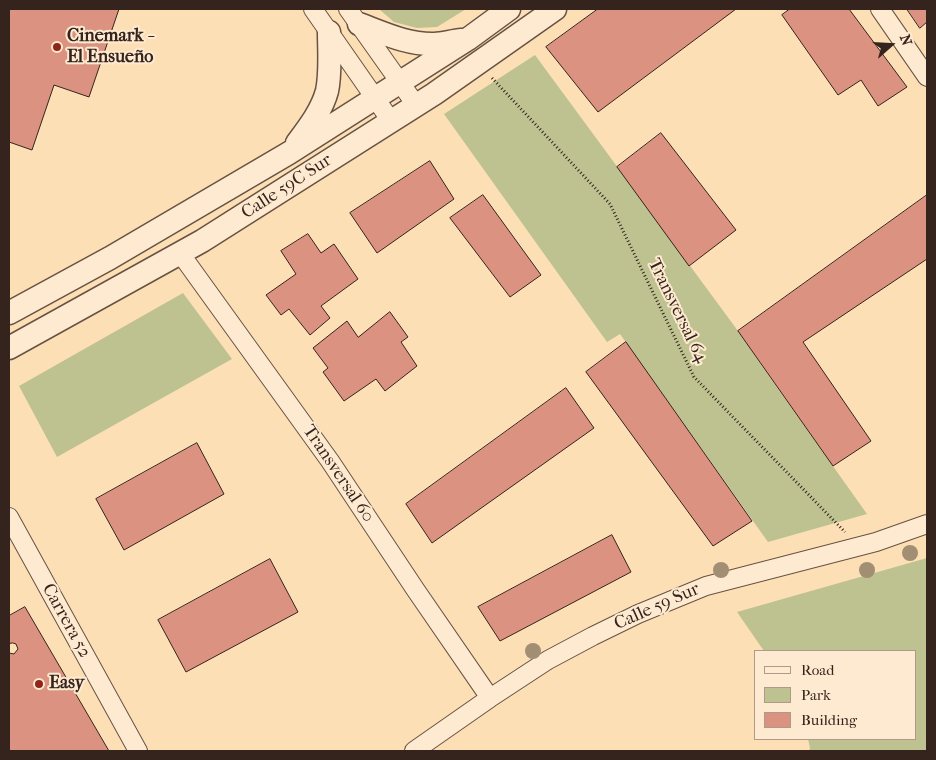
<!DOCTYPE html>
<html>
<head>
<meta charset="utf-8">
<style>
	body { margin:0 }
	#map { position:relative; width:936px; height:760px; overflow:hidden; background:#fddfb6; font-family:"IM FELL French Canon",serif }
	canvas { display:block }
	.frame { position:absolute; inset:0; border:10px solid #35231d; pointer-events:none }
	.legend { position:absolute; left:754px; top:650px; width:162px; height:90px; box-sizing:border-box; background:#feead0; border:1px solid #ae9a88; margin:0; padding:6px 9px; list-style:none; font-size:15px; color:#35231d }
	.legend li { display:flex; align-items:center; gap:10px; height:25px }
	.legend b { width:25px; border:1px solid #ae9a88 }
	.north { position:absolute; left:866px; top:20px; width:50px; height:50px; -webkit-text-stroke:4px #feead0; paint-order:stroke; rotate:71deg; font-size:14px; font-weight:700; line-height:20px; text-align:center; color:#35231d }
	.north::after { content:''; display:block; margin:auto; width:18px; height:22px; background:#35231d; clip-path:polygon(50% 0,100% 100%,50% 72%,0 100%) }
</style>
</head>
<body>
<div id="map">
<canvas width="936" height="760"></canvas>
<div class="frame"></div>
<ul class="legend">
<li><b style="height:6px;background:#feead0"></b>Road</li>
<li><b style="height:14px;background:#bdc290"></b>Park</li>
<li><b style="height:14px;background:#dc9280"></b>Building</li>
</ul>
<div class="north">N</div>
</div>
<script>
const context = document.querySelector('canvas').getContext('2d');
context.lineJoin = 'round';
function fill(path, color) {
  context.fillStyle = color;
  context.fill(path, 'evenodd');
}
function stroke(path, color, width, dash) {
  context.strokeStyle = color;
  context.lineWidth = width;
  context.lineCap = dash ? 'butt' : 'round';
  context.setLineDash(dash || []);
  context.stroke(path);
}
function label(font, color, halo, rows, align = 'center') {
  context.font = font + ' "IM FELL French Canon",serif';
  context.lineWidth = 4;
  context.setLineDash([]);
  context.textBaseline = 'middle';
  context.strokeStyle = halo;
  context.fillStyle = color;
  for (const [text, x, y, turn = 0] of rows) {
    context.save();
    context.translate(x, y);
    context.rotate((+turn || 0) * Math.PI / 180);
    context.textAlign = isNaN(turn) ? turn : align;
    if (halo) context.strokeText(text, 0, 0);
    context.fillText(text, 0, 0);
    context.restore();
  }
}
const green = new Path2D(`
	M379 9H466L437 27 417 28 394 22Z
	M535 55 738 331 771 379 867 514 768 542 620 334 607 342 444 114Z
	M183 293 232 359 57 457 19 386Z
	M927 558V751H809L810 748 808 739H915V651H764L737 612Z`);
const building = new Path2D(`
	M9 9H119L89 97 54 85 32 150 9 142Z
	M598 9H736L598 112 546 47Z
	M790 9H849L907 87 878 106 861 80 838 95 782 15Z
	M907 9H927V22L920 28Z
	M661 133 736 230 689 266 617 167Z
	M430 161 454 199 377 253 350 213Z
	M483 195 541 275 510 297 450 218Z
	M927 195V259L803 342 871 441 833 466 738 331Z
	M308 234 321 253 334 244 358 279 321 306 330 318 310 335 289 309 281 315 266 295 296 274 281 251Z
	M390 312 408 337 401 342 417 366 385 391 376 379 344 401 323 372 328 368 313 348 347 321 358 337Z
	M626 342 752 521 713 546 586 372Z
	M566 388 594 428 432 543 406 504Z
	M197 443 224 494 124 550 96 499Z
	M612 535 631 572 500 641 478 607Z
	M270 559 298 612 186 672 158 620Z
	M25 607 109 751H9V616Z
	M13 643 16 644 18 649 14 654 9 653V644Z`);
const path = new Path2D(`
	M492 78 610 204 694 377 845 532`);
const minor = new Path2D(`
	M313 9 391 121
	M348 9 416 105
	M880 9 927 77
	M180 253 330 461 415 589 490 698
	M9 517 138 751
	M414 751 490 698 548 660 593 636 638 614 706 586 876 542 927 524`);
const tertiary = new Path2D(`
	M359 24C383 33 408 45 435 44 444 43 453 41 462 40
	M297 143C309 127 322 110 327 91 331 73 329 50 329 32
	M9 313 110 258 289 153 468 39 509 9
	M9 348 202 241 434 94 555 9`);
const trees = [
	[910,553],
	[721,570],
	[867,570],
	[533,651]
];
const markers = [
	[57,47,5,"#8f2418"],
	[39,684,5,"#8f2418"]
];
const poiNames = [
	["Cinemark -",67,37],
	["El Ensueño",67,58],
	["Easy",49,684]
];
const streetNames = [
	["Calle 59C Sur",287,187,-33],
	["Transversal 64",677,311,64],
	["Transversal 60",338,474,56],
	["Calle 59 Sur",657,607,-24],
	["Carrera 52",66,621,61]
];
fill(green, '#bdc290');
fill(building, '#dc9280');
stroke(building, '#35231d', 1);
stroke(minor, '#675243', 20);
stroke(tertiary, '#675243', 25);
stroke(path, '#35231d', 3, [1, 2.5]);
stroke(minor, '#feead0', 18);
stroke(tertiary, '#feead0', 22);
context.fillStyle = '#a28e72';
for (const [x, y] of trees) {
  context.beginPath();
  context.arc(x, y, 8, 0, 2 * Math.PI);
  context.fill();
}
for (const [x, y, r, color] of markers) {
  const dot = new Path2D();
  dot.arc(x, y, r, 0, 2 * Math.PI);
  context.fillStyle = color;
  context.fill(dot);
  stroke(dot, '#feead0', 2);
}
label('bold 18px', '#35231d', '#feead0', poiNames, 'left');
label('18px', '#35231d', '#feead0', streetNames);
</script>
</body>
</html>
